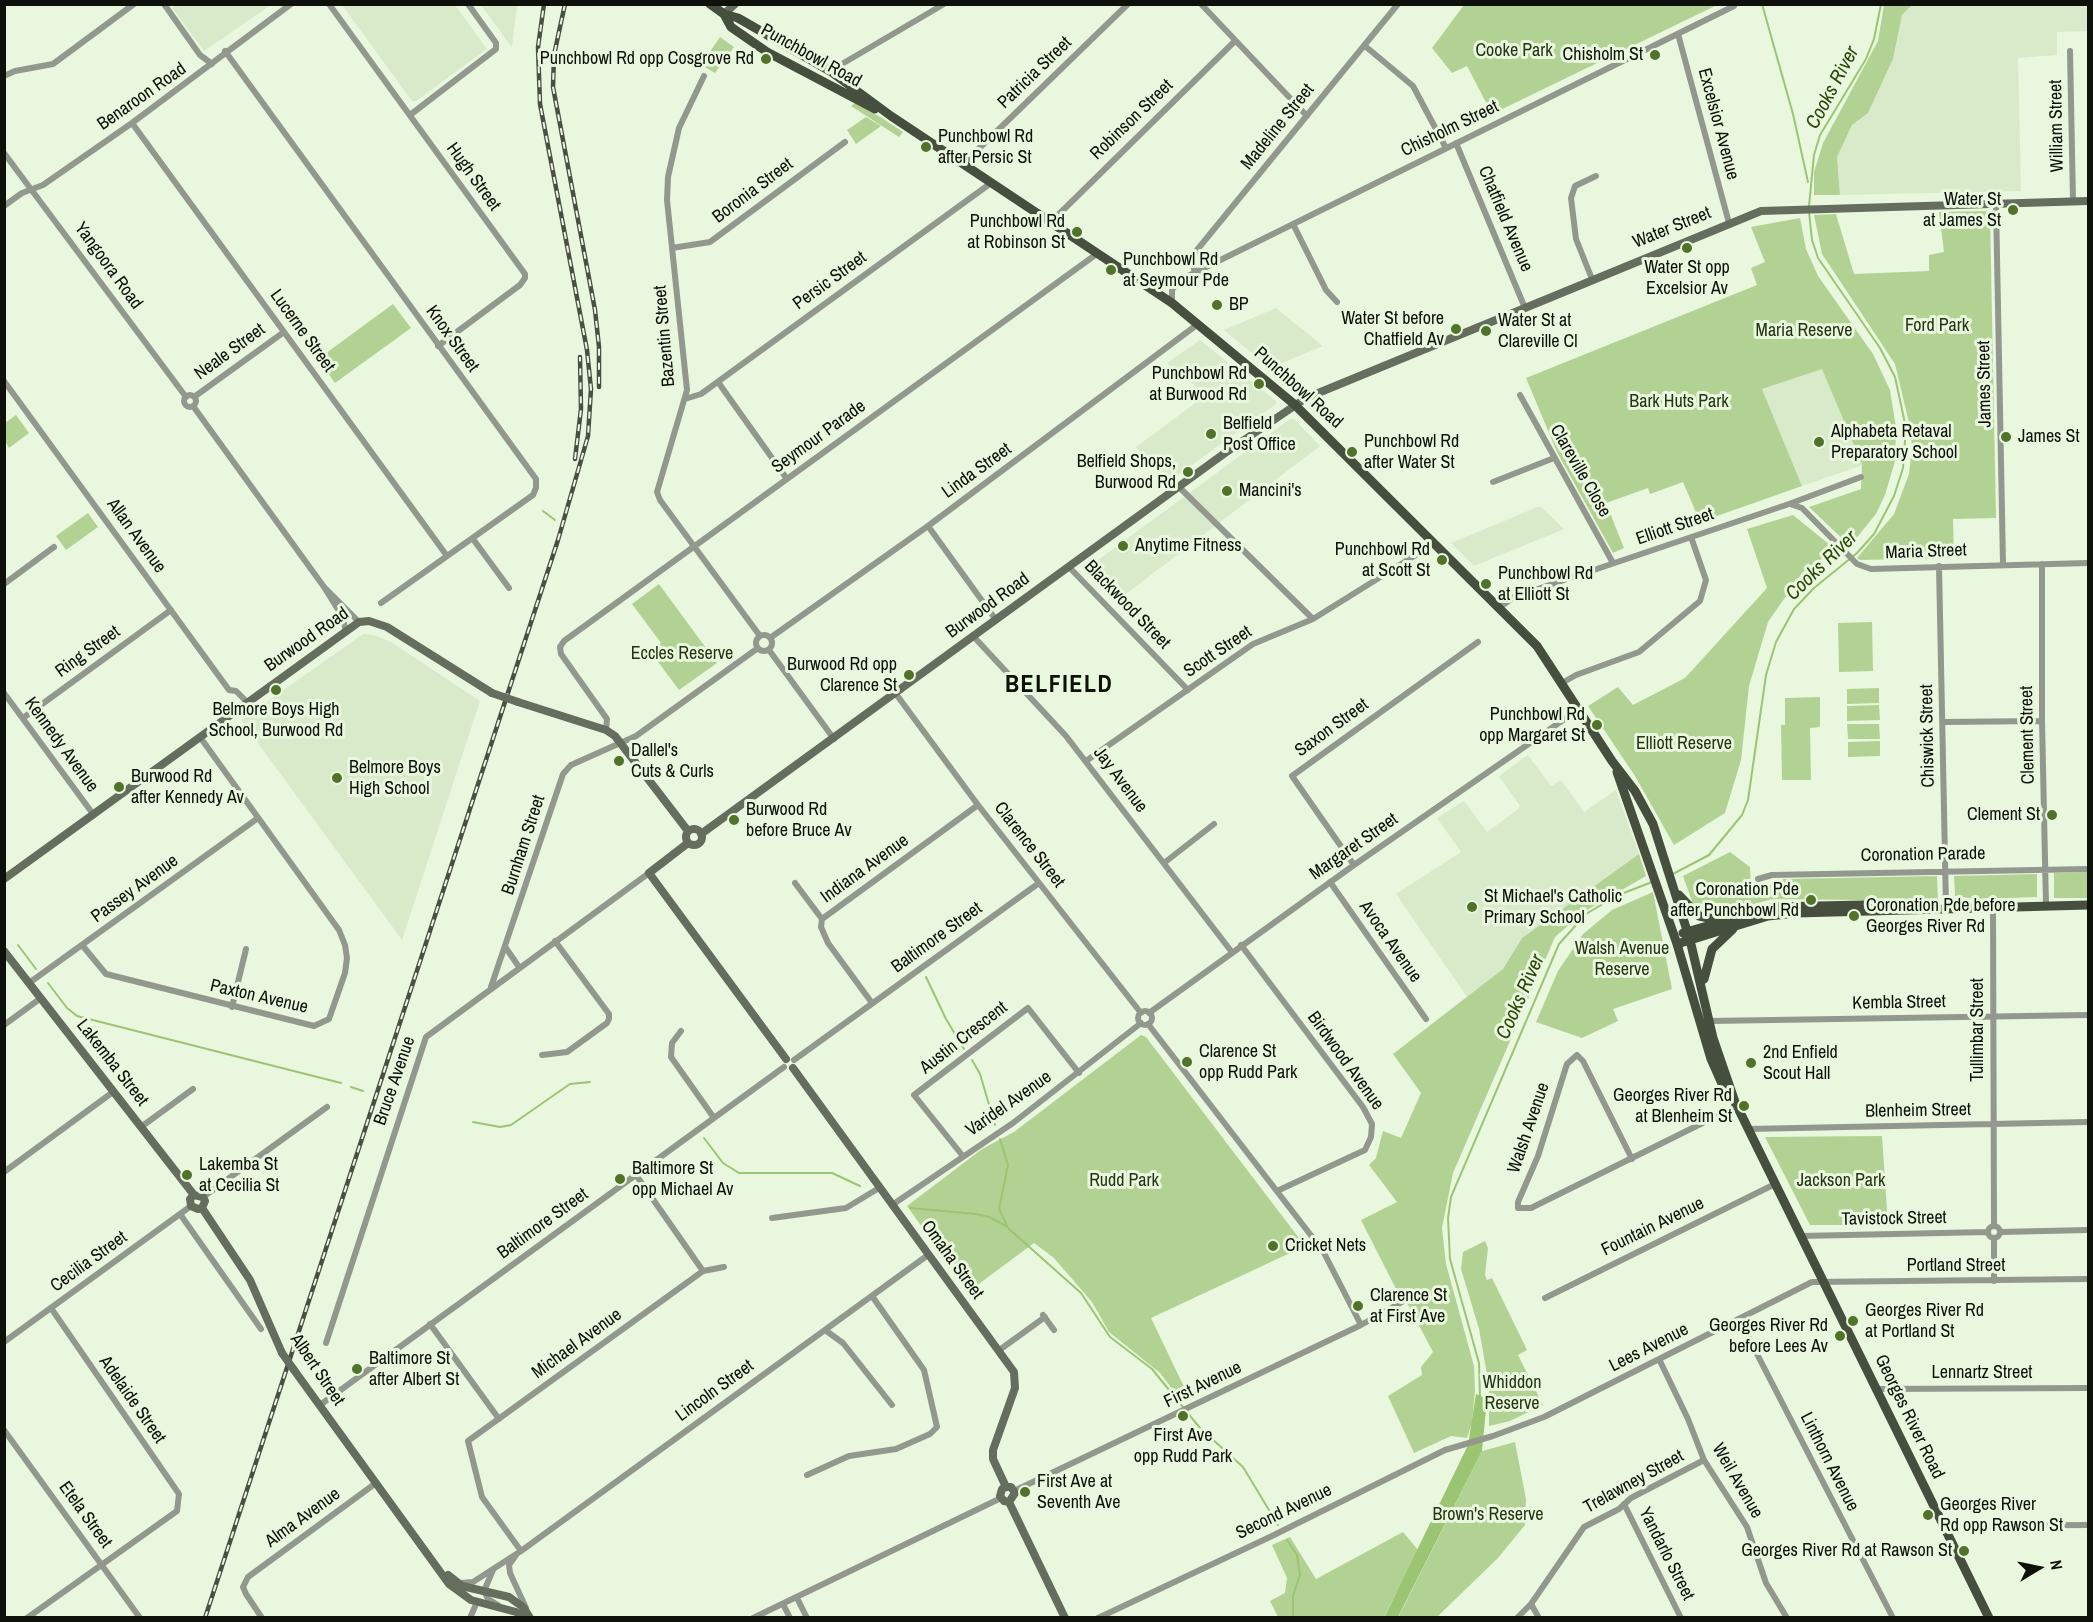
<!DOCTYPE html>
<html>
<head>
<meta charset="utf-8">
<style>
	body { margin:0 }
	#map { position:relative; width:2093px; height:1622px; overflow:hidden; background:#e9f7de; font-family:"Archivo Narrow",sans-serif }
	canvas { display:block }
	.frame { position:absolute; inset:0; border:6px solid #0d1109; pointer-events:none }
	.north { position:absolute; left:2009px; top:1538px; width:60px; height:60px; -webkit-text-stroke:4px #e9f7de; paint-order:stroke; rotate:80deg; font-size:16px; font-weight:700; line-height:24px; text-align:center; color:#0d1109 }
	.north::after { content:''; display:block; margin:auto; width:21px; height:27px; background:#0d1109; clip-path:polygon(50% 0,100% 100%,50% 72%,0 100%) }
</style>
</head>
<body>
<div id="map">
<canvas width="2093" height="1622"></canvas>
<div class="frame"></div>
<div class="north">N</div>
</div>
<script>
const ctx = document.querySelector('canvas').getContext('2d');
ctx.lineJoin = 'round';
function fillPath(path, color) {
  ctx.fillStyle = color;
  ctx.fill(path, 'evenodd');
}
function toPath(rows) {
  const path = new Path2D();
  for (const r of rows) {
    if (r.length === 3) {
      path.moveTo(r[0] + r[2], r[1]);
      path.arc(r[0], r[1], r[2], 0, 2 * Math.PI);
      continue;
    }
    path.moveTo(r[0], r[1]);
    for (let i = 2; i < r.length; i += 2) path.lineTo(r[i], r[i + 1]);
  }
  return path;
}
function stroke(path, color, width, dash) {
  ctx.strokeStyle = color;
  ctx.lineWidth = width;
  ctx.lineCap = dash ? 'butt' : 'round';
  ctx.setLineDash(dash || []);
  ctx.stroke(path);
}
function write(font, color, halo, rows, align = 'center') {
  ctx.font = font + ' "Archivo Narrow",sans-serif';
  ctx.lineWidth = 6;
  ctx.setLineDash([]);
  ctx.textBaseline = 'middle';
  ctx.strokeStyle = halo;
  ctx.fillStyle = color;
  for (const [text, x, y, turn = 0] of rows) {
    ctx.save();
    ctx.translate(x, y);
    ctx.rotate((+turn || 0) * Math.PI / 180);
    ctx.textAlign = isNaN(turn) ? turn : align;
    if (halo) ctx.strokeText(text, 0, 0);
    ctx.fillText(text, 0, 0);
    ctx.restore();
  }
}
const built = toPath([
	[178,4,271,4,271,5,204,51,172,8],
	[342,5,455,5,487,49,416,101,412,101],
	[481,5,517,5,512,47,511,46],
	[1912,5,2088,5,2088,31,2057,32,2057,55,2018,58,2021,191,1840,195,1837,157,1852,125,1868,113,1893,59,1902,15],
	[1276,308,1323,346,1270,368,1224,330],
	[1200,340,1276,401,1276,404,1167,483,1136,447,1206,395,1167,363],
	[1823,368,1863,465,1802,486,1762,389],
	[1290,419,1294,419,1320,446,1118,600,1092,573,1094,563],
	[1540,506,1564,529,1474,566,1451,543],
	[363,634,374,635,391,642,480,701,402,940,241,720],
	[1528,755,1551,786,1561,780,1584,812,1616,790,1639,854,1522,938,1503,969,1467,997,1396,894,1461,852,1437,818,1464,801,1487,832,1517,810,1520,806,1499,776]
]);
const green = toPath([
	[1464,5,1464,4,1717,5,1492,114,1467,66,1452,73,1432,48],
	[1884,5,1912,5,1902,15,1893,59,1868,113,1852,125,1837,157,1840,195,1814,195,1814,172,1823,143,1878,41],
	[720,37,734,47,715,73,701,65],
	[855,103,882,118,903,132,899,137,851,106],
	[866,117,881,126,856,144,847,130],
	[1986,211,1990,214,1996,518,1953,519,1954,558,1860,560,1857,558,1894,514,1909,474,1912,448,1910,427,1895,364,1822,254,1814,215,1836,214,1854,274,1929,271,1929,255,1944,252,1939,212],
	[1800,218,1806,249,1818,276,1873,354,1890,390,1896,428,1895,461,1885,495,1876,514,1850,546,1809,507,1861,489,1862,464,1822,369,1762,389,1802,486,1700,522,1683,482,1650,494,1648,488,1606,503,1624,548,1613,553,1557,452,1526,378,1757,285,1751,268,1765,262,1751,227],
	[393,304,411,328,335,383,318,359],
	[16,415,29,433,9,448,5,441,5,423],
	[88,513,98,527,66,550,56,536],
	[1793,515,1835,549,1802,573,1768,622,1749,686,1741,760,1725,813,1674,845,1635,776,1588,706,1618,687,1633,705,1685,678,1767,588,1747,529],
	[659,584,717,663,679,690,650,651,661,643,632,604],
	[1872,622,1873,671,1839,672,1838,623],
	[1879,688,1879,703,1847,704,1847,689],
	[1820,697,1820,727,1810,728,1811,780,1782,780,1781,725,1785,725,1785,698],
	[1879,705,1880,720,1847,721,1847,706],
	[1847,724,1879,724,1880,739,1848,739],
	[1880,741,1880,756,1848,757,1848,742],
	[1730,852,1750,867,1751,889,1760,890,1784,879,1937,876,1938,901,1773,899,1723,912,1702,911,1693,904,1683,876],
	[1639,854,1646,876,1585,911,1555,937,1453,1173,1442,1228,1446,1264,1474,1366,1475,1390,1472,1423,1467,1438,1451,1436,1414,1453,1388,1396,1422,1375,1421,1367,1433,1352,1404,1297,1396,1289,1361,1220,1397,1202,1369,1165,1376,1158,1383,1131,1401,1138,1421,1093,1393,1054,1503,969,1522,938],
	[2088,872,2088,898,2054,898,2054,873],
	[2037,874,2037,897,1976,899,1955,896,1954,876],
	[1653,892,1672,989,1613,1009,1618,1021,1582,1038,1536,1022,1558,971,1583,934,1612,910],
	[1141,1035,1146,1037,1305,1246,1151,1318,1188,1395,1180,1399,1160,1373,1109,1332,1092,1302,1054,1258,1034,1243,968,1292,907,1206,982,1149,1014,1132],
	[1882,1136,1888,1225,1810,1225,1765,1137],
	[1485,1241,1488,1248,1485,1275,1487,1280,1492,1278,1527,1350,1518,1355,1543,1405,1510,1421,1489,1426,1489,1386,1479,1329,1461,1269,1463,1252],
	[1515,1442,1526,1499,1525,1525,1498,1558,1437,1617,1398,1618,1482,1451],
	[1403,1532,1418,1550,1384,1617,1278,1617,1270,1601,1285,1593,1287,1578,1272,1545,1290,1537,1316,1579]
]);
const water = toPath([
	[1476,1394,1487,1399,1482,1451,1398,1617,1384,1618,1468,1445]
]);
const stream = toPath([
	[1762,4,1793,114,1808,182],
	[1809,206,1814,155,1820,135,1866,59,1874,39,1881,4],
	[543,511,555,520],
	[1671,875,1709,855,1742,815,1748,800,1766,675,1776,642,1794,609,1814,588,1857,553,1874,534,1894,496,1903,468,1906,428,1895,377,1880,348,1818,258,1812,240,1809,212],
	[18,945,36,969],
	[926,977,946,1019,964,1049],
	[48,983,67,1008,77,1016,341,1083],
	[972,1060,980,1074,995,1125],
	[351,1087,363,1091],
	[384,1098,394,1101],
	[473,1122,500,1127,511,1125,570,1084,590,1082],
	[704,1138,723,1163,739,1173,832,1173,860,1186],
	[1000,1139,1008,1165,999,1209,1008,1228,1081,1293,1110,1337,1152,1369,1200,1428,1243,1467,1278,1525],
	[910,1208,976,1214,989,1217,1006,1226],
	[1480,1398,1479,1363,1450,1259,1448,1218,1451,1197,1559,944,1586,914,1616,896,1652,882],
	[1287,1540,1297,1555,1300,1575,1293,1596,1293,1618]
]);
const street = toPath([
	[164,4,200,55,212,64],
	[329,4,525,274,525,278,520,285,438,346],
	[1201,4,1307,116],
	[1678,34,1729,223],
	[1365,46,1413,86,1446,148],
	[225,51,536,479,536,488,533,495,381,603],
	[2070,51,2073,201],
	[830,71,944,4],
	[4,76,15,71,53,64,134,4],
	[704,76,679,128,668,177,667,200,687,390,657,492,660,500,760,636],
	[410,115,496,49,496,43,468,4],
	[132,123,447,556],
	[1456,143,1525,308],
	[4,153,186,397],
	[963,164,1128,4],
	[1996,204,2003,564],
	[4,206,22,193,43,185,132,123,291,4],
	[1051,222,1235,41],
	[1293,224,1326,290,1337,302],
	[672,248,710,242,845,142],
	[1195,272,1191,260,1197,250,1398,4],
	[1592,279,1576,239,1571,198,1575,186,1596,176],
	[1152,289,1180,280,1734,6],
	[1172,303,1172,290,1180,280],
	[4,381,229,690,236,691,247,702],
	[718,382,787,479],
	[1520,395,1613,563],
	[190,401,6],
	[194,397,284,332],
	[685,399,701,394,991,183],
	[193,406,324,587,342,616,346,631],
	[1493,482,1554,458],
	[1179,487,1313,619],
	[1790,504,1802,508,1857,564,1871,569,2088,563],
	[928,526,996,620],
	[473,539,509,588],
	[2042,564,2042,721,2046,905],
	[1939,566,1946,907],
	[1069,567,1188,690],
	[4,584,54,547],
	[325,588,359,622],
	[1500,607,1514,597,1789,504,1861,477],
	[764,643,8],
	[974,637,1066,736,1231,951],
	[770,638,928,526,1198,324],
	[769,650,834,739],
	[1562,683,1576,675,1639,652,1700,601,1706,580,1691,537],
	[4,693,93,814],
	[896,694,978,805,1141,1013],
	[23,718,171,610],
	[1943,722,2042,721],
	[606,730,607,719,561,654,560,647,564,641,1098,253],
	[1086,761,1253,644,1313,619,1435,543],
	[1164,863,1214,824],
	[1354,865,1292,776,1478,642],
	[1758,879,1772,875,2088,869],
	[1330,882,1426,1019],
	[795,883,822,919],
	[1993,907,1994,1226],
	[82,945,106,974,314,1026,329,1019,345,973,347,958,345,945,339,930,200,737],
	[1241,945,1363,1107,1372,1124,1371,1137,1365,1150,1277,1191],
	[506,948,519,967],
	[29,983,258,818],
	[491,987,563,774,571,765,636,736,758,648],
	[872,1003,828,943,821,927,822,919,978,805],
	[232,1007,246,949],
	[1145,1018,7],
	[1149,1013,1354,865,1579,709],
	[1710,1021,2088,1015],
	[1148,1024,1323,1251,1361,1325],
	[4,1025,41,998],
	[681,1031,672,1043,671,1057,714,1118],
	[542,1055,567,1052,607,1023,609,1019,609,1014,555,941],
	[794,1060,1039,883],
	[141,1127,193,1089],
	[1748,1129,2088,1122],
	[962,1155,914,1095,1028,1008,1079,1073],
	[1632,1159,1583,1061,1577,1055,1567,1064,1538,1156,1518,1202,1518,1208,1531,1208,1737,1106],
	[4,1172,113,1092],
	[636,1175,703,1271],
	[203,1197,327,1107],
	[892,1205,1013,1123,1141,1023],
	[180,1214,261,1329],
	[772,1218,846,1208,879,1188],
	[1994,1232,6],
	[2000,1232,2088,1230],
	[1801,1236,1988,1232],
	[1994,1281,1994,1238],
	[1545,1298,1775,1184],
	[1043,1315,1054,1330],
	[1739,1319,1893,1618],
	[430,1324,499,1419],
	[825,1330,843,1343,892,1405],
	[4,1342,191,1206],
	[326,1343,426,1037,649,873],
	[998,1351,1045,1317],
	[1659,1359,1688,1419,1704,1460,1747,1527,1766,1583,1787,1618],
	[1876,1389,2088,1388],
	[320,1405,784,1067],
	[4,1430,140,1618],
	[807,1475,849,1456,896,1449,930,1434,937,1427,924,1370,872,1296],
	[1014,1491,1361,1325,1402,1302],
	[1624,1504,1681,1618],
	[1944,1526,2088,1525],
	[521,1551,482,1497,468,1441,703,1271,724,1267],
	[516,1555,509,1565,510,1573,526,1608],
	[493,1570,484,1591,488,1599,498,1605],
	[461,1583,473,1582,521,1551,928,1255],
	[797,1598,807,1618],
	[783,1604,790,1618],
	[1531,1604,1539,1618],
	[27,1618,177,1511,179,1494,51,1308],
	[262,1618,246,1594,243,1587,248,1577,376,1483],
	[470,1618,477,1602],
	[753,1618,1001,1498],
	[1098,1618,1272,1536,1445,1450,1493,1436,1544,1417,1812,1282,2088,1279],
	[1517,1618,1531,1604,1584,1527,1619,1509,1631,1498,1704,1460]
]);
const secondary = toPath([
	[724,14,735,4],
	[518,702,606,730,615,736,688,831],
	[694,837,8],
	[701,834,1225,453,1306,398,1761,211,2088,201],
	[688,843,649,873,786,1059],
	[4,879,359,622,369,621,387,627,492,693],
	[4,951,194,1195,203,1197,205,1201,202,1208],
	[793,1068,1014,1372,1015,1388,993,1450,993,1459,1006,1487],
	[194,1195,190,1199,191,1206,198,1209,202,1208],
	[202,1208,250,1280,282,1353],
	[294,1370,449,1584,471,1600,516,1612,525,1618],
	[1006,1487,1011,1487,1015,1493,1009,1502],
	[1006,1487,1002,1489,1000,1496,1004,1501,1009,1502],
	[1009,1502,1065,1618],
	[448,1575,462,1586,509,1597,523,1607,530,1618]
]);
const primary = toPath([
	[710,4,724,14,738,18,830,71,891,116,1172,303,1294,404,1537,646,1612,761,1635,791,1653,824,1690,940,1713,1038,1735,1102,1989,1618],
	[724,14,731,27,767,52,875,109],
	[1617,772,1677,944,1711,1059,1727,1095,1733,1100],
	[1679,895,1699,916,1719,920],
	[1683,933,1773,907,1908,904],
	[1677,944,1768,916,1797,913,2088,905],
	[1704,979,1712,949,1733,929]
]);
const rail = toPath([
	[565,4,554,55,553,87,595,310,599,347,599,387],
	[575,459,581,409,580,357],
	[205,1618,558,540,588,436,591,389,587,350,540,104,538,47,544,4]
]);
const secondaryBridge = toPath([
	[492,693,518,702],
	[282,1353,294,1370]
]);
const markers = [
	[1655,55,6,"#507229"],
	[766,59,6,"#507229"],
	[926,147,6,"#507229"],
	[2013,210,6,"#507229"],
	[1077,232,6,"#507229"],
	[1687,248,6,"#507229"],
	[1111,270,6,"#507229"],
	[1217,305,6,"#507229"],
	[1456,329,6,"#507229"],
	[1486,331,6,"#507229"],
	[1259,384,6,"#507229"],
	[1211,434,6,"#507229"],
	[2006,437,6,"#507229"],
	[1819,442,6,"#507229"],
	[1352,452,6,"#507229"],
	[1188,472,6,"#507229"],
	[1227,491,6,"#507229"],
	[1123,546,6,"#507229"],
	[1442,560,6,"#507229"],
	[1486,584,6,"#507229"],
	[909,675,6,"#507229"],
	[276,690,6,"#507229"],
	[1597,725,6,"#507229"],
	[619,761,6,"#507229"],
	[337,778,6,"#507229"],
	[119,787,6,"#507229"],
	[2052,815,6,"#507229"],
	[734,820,6,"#507229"],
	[1811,900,6,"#507229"],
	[1472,907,6,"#507229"],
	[1854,916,6,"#507229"],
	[1187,1062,6,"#507229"],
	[1751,1063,6,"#507229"],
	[1744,1106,6,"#507229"],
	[187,1175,6,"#507229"],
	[620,1179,6,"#507229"],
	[1273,1246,6,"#507229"],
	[1358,1306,6,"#507229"],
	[1853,1321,6,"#507229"],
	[1840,1336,6,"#507229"],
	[357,1369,6,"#507229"],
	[1183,1416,6,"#507229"],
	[1025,1492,6,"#507229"],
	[1928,1515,6,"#507229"],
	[1964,1551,6,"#507229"]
];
const parkNames = [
	["Cooke Park",1514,51],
	["Ford Park",1937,326],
	["Maria Reserve",1804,331],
	["Bark Huts Park",1679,402],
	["Eccles Reserve",682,654],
	["Elliott Reserve",1684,744],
	["Walsh Avenue",1622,949],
	["Reserve",1622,970],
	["Rudd Park",1124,1181],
	["Jackson Park",1841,1181],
	["Whiddon",1512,1383],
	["Reserve",1512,1404],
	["Brown's Reserve",1488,1515]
];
const poiNames = [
	["Chisholm St",1643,55,"right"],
	["Punchbowl Rd opp Cosgrove Rd",754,59,"right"],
	["Punchbowl Rd",938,137],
	["after Persic St",938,158],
	["Water St",2001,200,"right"],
	["at James St",2001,221,"right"],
	["Punchbowl Rd",1065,222,"right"],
	["at Robinson St",1065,243,"right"],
	["Punchbowl Rd",1123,260],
	["at Seymour Pde",1123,281],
	["Water St opp",1687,268,"center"],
	["Excelsior Av",1687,289,"center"],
	["BP",1229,305],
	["Water St before",1444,319,"right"],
	["Chatfield Av",1444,340,"right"],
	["Water St at",1498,321],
	["Clareville Cl",1498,342],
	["Punchbowl Rd",1247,374,"right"],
	["at Burwood Rd",1247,395,"right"],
	["Belfield",1223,424],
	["Post Office",1223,445],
	["Alphabeta Retaval",1831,432],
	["Preparatory School",1831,453],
	["James St",2018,437],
	["Punchbowl Rd",1364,442],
	["after Water St",1364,463],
	["Belfield Shops,",1176,462,"right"],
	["Burwood Rd",1176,483,"right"],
	["Mancini's",1239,491],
	["Anytime Fitness",1135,546],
	["Punchbowl Rd",1430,550,"right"],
	["at Scott St",1430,571,"right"],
	["Punchbowl Rd",1498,574],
	["at Elliott St",1498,595],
	["Burwood Rd opp",897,665,"right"],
	["Clarence St",897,686,"right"],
	["Belmore Boys High",276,710,"center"],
	["School, Burwood Rd",276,731,"center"],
	["Punchbowl Rd",1585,715,"right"],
	["opp Margaret St",1585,736,"right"],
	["Dallel's",631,751],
	["Cuts & Curls",631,772],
	["Belmore Boys",349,768],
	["High School",349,789],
	["Burwood Rd",131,777],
	["after Kennedy Av",131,798],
	["Burwood Rd",746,810],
	["before Bruce Av",746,831],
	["Clement St",2040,815,"right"],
	["Coronation Pde",1799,890,"right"],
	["after Punchbowl Rd",1799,911,"right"],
	["St Michael's Catholic",1484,897],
	["Primary School",1484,918],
	["Coronation Pde before",1866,906],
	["Georges River Rd",1866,927],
	["Clarence St",1199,1052],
	["opp Rudd Park",1199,1073],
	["2nd Enfield",1763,1053],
	["Scout Hall",1763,1074],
	["Georges River Rd",1732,1096,"right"],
	["at Blenheim St",1732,1117,"right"],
	["Lakemba St",199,1165],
	["at Cecilia St",199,1186],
	["Baltimore St",632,1169],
	["opp Michael Av",632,1190],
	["Cricket Nets",1285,1246],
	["Clarence St",1370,1296],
	["at First Ave",1370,1317],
	["Georges River Rd",1865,1311],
	["at Portland St",1865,1332],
	["Georges River Rd",1828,1326,"right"],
	["before Lees Av",1828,1347,"right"],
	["Baltimore St",369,1359],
	["after Albert St",369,1380],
	["First Ave",1183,1436,"center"],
	["opp Rudd Park",1183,1457,"center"],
	["First Ave at",1037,1482],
	["Seventh Ave",1037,1503],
	["Georges River",1940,1505],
	["Rd opp Rawson St",1940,1526],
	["Georges River Rd at Rawson St",1952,1551,"right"]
];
const streetNames = [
	["Punchbowl Road",811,56,29],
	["Patricia Street",1035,73,-44],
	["Benaroon Road",142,97,-35],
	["Robinson Street",1132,120,-44],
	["Excelsior Avenue",1718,124,75],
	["William Street",2057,126,-91],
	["Madeline Street",1278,127,-51],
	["Chisholm Street",1450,129,-26],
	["Hugh Street",473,177,54],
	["Boronia Street",753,191,-37],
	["Chatfield Avenue",1505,219,67],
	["Water Street",1672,228,-22],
	["Yangoora Road",108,266,54],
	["Persic Street",830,281,-36],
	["Lucerne Street",302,331,54],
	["Bazentin Street",665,336,-95],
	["Knox Street",452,339,54],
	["Neale Street",230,352,-36],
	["James Street",1985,384,-91],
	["Punchbowl Road",1298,388,42],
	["Seymour Parade",819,437,-36],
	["Linda Street",977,471,-36],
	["Clareville Close",1580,471,60],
	["Elliott Street",1675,527,-19],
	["Allan Avenue",136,536,54],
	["Maria Street",1926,552,-2],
	["Blackwood Street",1127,605,46],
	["Burwood Road",988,606,-36],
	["Burwood Road",307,640,-35],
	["Ring Street",88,652,-36],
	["Scott Street",1218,652,-34],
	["Saxon Street",1332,728,-36],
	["Clement Street",2028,735,-91],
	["Chiswick Street",1928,736,-91],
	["Kennedy Avenue",61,745,54],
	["Jay Avenue",1120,780,53],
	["Burnham Street",524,845,-72],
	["Clarence Street",1029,845,52],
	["Margaret Street",1354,847,-35],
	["Coronation Parade",1923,855,-1],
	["Indiana Avenue",865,869,-36],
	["Passey Avenue",135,889,-36],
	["Baltimore Street",937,938,-36],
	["Avoca Avenue",1390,942,55],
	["Paxton Avenue",259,997,13],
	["Kembla Street",1899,1003,-1],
	["Tullimbar Street",1978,1030,-90],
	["Austin Crescent",964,1038,-38],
	["Birdwood Avenue",1345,1061,54],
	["Lakemba Street",112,1063,52],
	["Bruce Avenue",395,1081,-71],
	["Varidel Avenue",1009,1104,-35],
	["Blenheim Street",1918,1111,-1],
	["Walsh Avenue",1529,1128,-71],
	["Tavistock Street",1894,1219,-1],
	["Baltimore Street",543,1224,-36],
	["Fountain Avenue",1653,1227,-26],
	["Omaha Street",952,1260,54],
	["Cecilia Street",89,1262,-36],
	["Portland Street",1956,1266],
	["Michael Avenue",577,1344,-36],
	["Lees Avenue",1649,1348,-27],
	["Albert Street",317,1370,56],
	["Lennartz Street",1982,1373],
	["First Avenue",1203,1385,-26],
	["Lincoln Street",715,1391,-36],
	["Adelaide Street",132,1400,55],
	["Georges River Road",1909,1417,64],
	["Linthorn Avenue",1829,1462,63],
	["Weil Avenue",1737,1481,60],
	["Trelawney Street",1634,1482,-29],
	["Second Avenue",1284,1512,-26],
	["Etela Street",85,1515,54],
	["Alma Avenue",303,1518,-36],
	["Yandarlo Street",1666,1554,63]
];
const waterNames = [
	["Cooks River",1833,88,-62],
	["Cooks River",1822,566,-44],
	["Cooks River",1521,997,-66]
];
const districtNames = [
	["BELFIELD",1059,686]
];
fillPath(built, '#d9eacb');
fillPath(green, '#b2d294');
fillPath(water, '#9bc572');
stroke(stream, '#9bc572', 2);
stroke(street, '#92988d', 6);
stroke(secondary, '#656d5e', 8);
stroke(primary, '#464f3e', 9);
stroke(rail, '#494f43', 4.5);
stroke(rail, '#e9f7de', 2, [7]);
stroke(secondaryBridge, '#656d5e', 8);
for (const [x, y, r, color] of markers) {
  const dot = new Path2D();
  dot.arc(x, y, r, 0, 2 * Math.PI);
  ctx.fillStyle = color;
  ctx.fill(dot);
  stroke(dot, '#e9f7de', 2);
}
write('18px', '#243512', '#e9f7de', parkNames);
write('18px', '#0d1109', '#e9f7de', poiNames, 'left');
write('18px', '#0d1109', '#e9f7de', streetNames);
write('italic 20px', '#2d470b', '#e9f7de', waterNames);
ctx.letterSpacing = '1.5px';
write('bold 24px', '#0d1109', '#e9f7de', districtNames);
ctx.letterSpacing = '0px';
</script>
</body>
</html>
